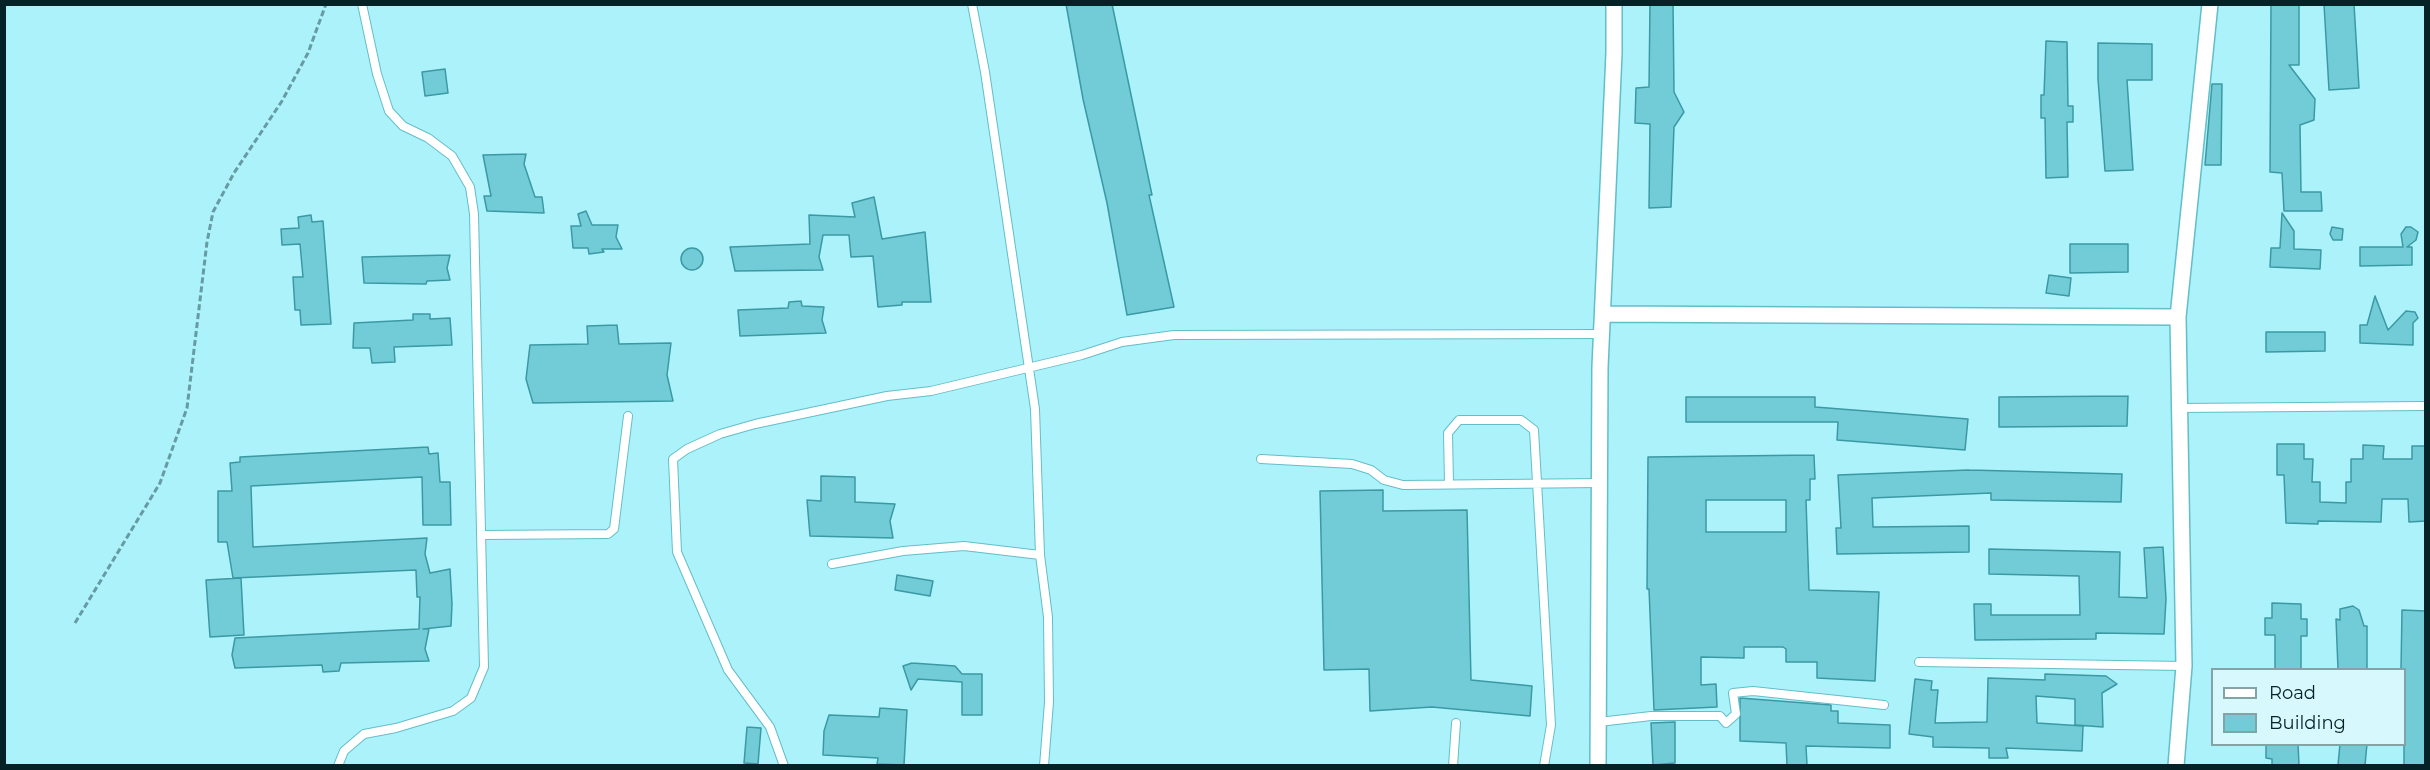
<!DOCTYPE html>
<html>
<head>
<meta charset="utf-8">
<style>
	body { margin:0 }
	#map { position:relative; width:2430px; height:770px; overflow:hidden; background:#acf2fb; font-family:Montserrat,sans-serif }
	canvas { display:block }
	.frame { position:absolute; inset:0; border:6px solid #052226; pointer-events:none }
	.legend { position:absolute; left:2211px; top:668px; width:195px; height:78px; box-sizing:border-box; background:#d7f9fd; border:2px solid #83a3a7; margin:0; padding:8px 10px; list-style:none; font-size:18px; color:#052226 }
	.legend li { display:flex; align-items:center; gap:12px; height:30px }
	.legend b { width:30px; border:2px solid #83a3a7 }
</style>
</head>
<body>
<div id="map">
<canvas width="2430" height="770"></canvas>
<div class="frame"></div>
<ul class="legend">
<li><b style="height:8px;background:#fff"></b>Road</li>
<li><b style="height:16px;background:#71ccd7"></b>Building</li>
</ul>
</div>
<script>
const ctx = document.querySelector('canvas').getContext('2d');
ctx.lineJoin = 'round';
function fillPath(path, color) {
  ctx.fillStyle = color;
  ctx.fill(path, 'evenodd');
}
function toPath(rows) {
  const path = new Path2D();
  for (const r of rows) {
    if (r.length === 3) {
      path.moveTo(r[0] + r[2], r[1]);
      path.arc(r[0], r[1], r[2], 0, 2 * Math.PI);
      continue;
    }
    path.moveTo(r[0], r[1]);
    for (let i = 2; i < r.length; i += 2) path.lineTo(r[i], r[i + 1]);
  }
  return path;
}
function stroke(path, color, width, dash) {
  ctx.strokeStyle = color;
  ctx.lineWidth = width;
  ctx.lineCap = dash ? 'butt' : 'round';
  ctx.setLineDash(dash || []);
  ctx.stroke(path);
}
const building = toPath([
	[1066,4,1112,4,1152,195,1149,195,1174,307,1127,315,1107,203,1083,99,1066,4],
	[1650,4,1673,4,1674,92,1684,112,1674,127,1671,207,1649,208,1650,124,1635,123,1636,88,1649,87,1650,4],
	[2271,4,2299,4,2299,65,2289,65,2315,99,2314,120,2300,125,2301,192,2321,192,2322,211,2284,211,2282,173,2270,172,2271,4],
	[2324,4,2354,4,2359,88,2329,90,2324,4],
	[2046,41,2067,42,2068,106,2073,106,2073,122,2067,122,2068,177,2046,178,2045,118,2041,118,2041,95,2044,95,2046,41],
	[2098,43,2152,44,2152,80,2127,80,2133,170,2105,171,2098,79,2098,43],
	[445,69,448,93,425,96,422,72,445,69],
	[2212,84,2222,84,2221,165,2205,165,2212,84],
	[526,154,524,164,535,197,542,197,544,213,487,211,484,196,491,196,483,155,526,154],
	[874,197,882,239,925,232,931,302,902,302,902,305,878,307,873,256,851,257,849,235,823,235,819,257,823,270,735,271,730,247,810,244,809,215,855,217,852,203,874,197],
	[586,211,592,225,618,225,616,237,622,249,602,249,604,252,589,254,588,248,573,248,571,226,581,226,578,214,586,211],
	[2282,213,2294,231,2294,249,2321,250,2320,269,2270,267,2271,248,2280,248,2282,213],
	[311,215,312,222,323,221,331,324,301,325,300,310,295,310,293,277,303,277,300,244,282,245,281,229,299,228,298,217,311,215],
	[2332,227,2343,229,2342,240,2333,240,2330,234,2332,227],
	[2406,227,2411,227,2418,232,2416,240,2407,247,2412,247,2412,265,2360,266,2360,247,2403,247,2401,234,2406,227],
	[2070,244,2128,244,2128,272,2070,273,2070,244],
	[692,259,11],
	[450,255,447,268,450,280,427,281,426,284,364,283,362,257,450,255],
	[2049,275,2071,278,2069,296,2046,293,2049,275],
	[2375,296,2388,330,2406,311,2415,312,2418,318,2413,323,2413,345,2360,343,2360,325,2367,325,2375,296],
	[801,301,802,306,824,307,822,320,826,333,740,336,738,310,788,308,789,302,801,301],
	[413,314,430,314,430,319,450,318,452,345,394,347,395,362,372,363,370,348,353,348,354,323,413,320,413,314],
	[617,325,619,344,671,343,667,375,673,401,533,403,526,379,530,345,588,344,587,326,617,325],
	[2266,332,2325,332,2325,351,2266,352,2266,332],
	[2128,396,2127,426,1999,427,1999,397,2128,396],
	[1686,397,1815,397,1815,407,1968,419,1965,450,1837,440,1838,422,1686,422,1686,397],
	[2277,444,2304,444,2304,459,2313,459,2312,482,2320,482,2320,502,2346,503,2346,482,2351,482,2351,459,2363,459,2363,445,2384,446,2383,459,2412,459,2412,446,2426,446,2426,521,2409,522,2408,499,2382,499,2381,522,2318,521,2318,524,2286,523,2284,475,2277,475,2277,444],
	[428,447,429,454,438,453,440,482,450,482,451,525,423,525,422,477,251,486,253,547,427,538,425,554,430,573,450,569,452,604,451,626,423,629,429,629,425,649,429,661,341,663,339,671,323,672,322,665,235,668,232,655,235,638,419,629,420,597,417,597,416,570,233,578,227,542,218,542,218,491,232,491,230,463,240,462,240,457,428,447],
	[1814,455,1815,479,1810,479,1810,500,1806,500,1809,590,1879,592,1875,681,1817,678,1817,662,1786,662,1786,649,1783,647,1744,647,1744,658,1701,657,1701,685,1716,684,1717,707,1654,710,1649,589,1647,589,1648,457,1814,455],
	[1706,500,1786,500,1786,532,1706,532,1706,500],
	[1969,470,2122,474,2121,502,1991,500,1991,493,1872,498,1873,527,1969,526,1969,552,1837,554,1836,528,1841,528,1838,475,1969,470],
	[821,476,855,477,855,502,895,504,890,521,893,538,810,536,807,500,821,501,821,476],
	[1383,490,1383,511,1467,510,1471,680,1532,686,1530,716,1432,707,1370,711,1369,669,1324,670,1320,491,1383,490],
	[2163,547,2166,599,2164,634,2096,633,2096,639,1975,640,1974,604,1991,604,1991,615,2080,615,2079,576,1989,574,1989,549,2120,552,2119,597,2147,598,2144,548,2163,547],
	[897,575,933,581,930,596,895,590,897,575],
	[241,578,244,635,210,637,206,580,241,578],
	[2272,603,2301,604,2301,619,2307,619,2307,636,2301,636,2301,669,2275,669,2275,635,2265,635,2265,618,2272,618,2272,603],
	[2353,606,2359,610,2364,626,2367,626,2367,669,2338,669,2336,619,2340,620,2340,609,2353,606],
	[2402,610,2426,611,2426,765,2404,765,2404,669,2401,669,2402,610],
	[912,663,955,666,962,674,982,674,982,715,962,715,962,682,918,679,911,690,903,666,912,663],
	[2045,674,2106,676,2117,684,2102,693,2103,727,2075,725,2075,699,2036,696,2037,723,2083,726,2082,751,2006,748,2008,758,1989,758,1989,748,1933,747,1933,737,1909,734,1915,679,1932,681,1931,690,1938,690,1935,723,1987,722,1988,678,2045,680,2045,674],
	[1740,698,1831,705,1831,711,1838,711,1838,723,1890,725,1890,748,1806,746,1807,765,1787,765,1786,743,1740,741,1740,698],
	[880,708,907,710,904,765,877,764,878,758,823,755,824,731,829,715,879,717,880,708],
	[1675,722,1675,763,1653,765,1651,723,1675,722],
	[747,727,761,728,758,764,744,763,747,727],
	[2266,744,2298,744,2299,765,2272,765,2272,759,2266,758,2266,744],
	[2340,744,2367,744,2365,765,2338,765,2340,744]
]);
const path = toPath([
	[75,623,160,483,187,408,207,242,213,212,234,173,282,101,308,53,326,4]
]);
const service = toPath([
	[972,4,985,72,1035,409,1040,555,1048,617,1049,702,1044,766],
	[2180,408,2426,406],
	[1261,459,1352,464,1371,470,1384,480,1403,485,1600,483],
	[1449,484,1448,433,1459,420,1521,420,1534,430,1551,725,1544,766],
	[483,535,608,534,614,529,628,416],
	[832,564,903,551,964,546,1040,555],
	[1919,662,2184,666],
	[1599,722,1651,716,1720,716,1726,723,1736,714,1733,693,1753,691,1884,705],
	[338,766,344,751,364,734,396,728,453,711,471,698,484,667,474,214,470,187,452,156,428,138,403,126,389,111,377,74,362,4],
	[784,766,770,727,728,670,677,552,673,459,687,449,720,434,755,424,887,396,931,391,1082,355,1122,342,1174,335,1602,334],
	[1453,766,1456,723]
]);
const minor = toPath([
	[1604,314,2178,317],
	[1598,766,1600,367,1614,53,1614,4],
	[2176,766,2184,666,2178,317,2210,4]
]);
fillPath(building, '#71ccd7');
stroke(building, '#3b99a4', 1.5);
stroke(service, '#63bec9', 10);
stroke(minor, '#63bec9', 18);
stroke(path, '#669ba2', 3, [6, 3]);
stroke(service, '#fff', 8);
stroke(minor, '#fff', 15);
</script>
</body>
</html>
